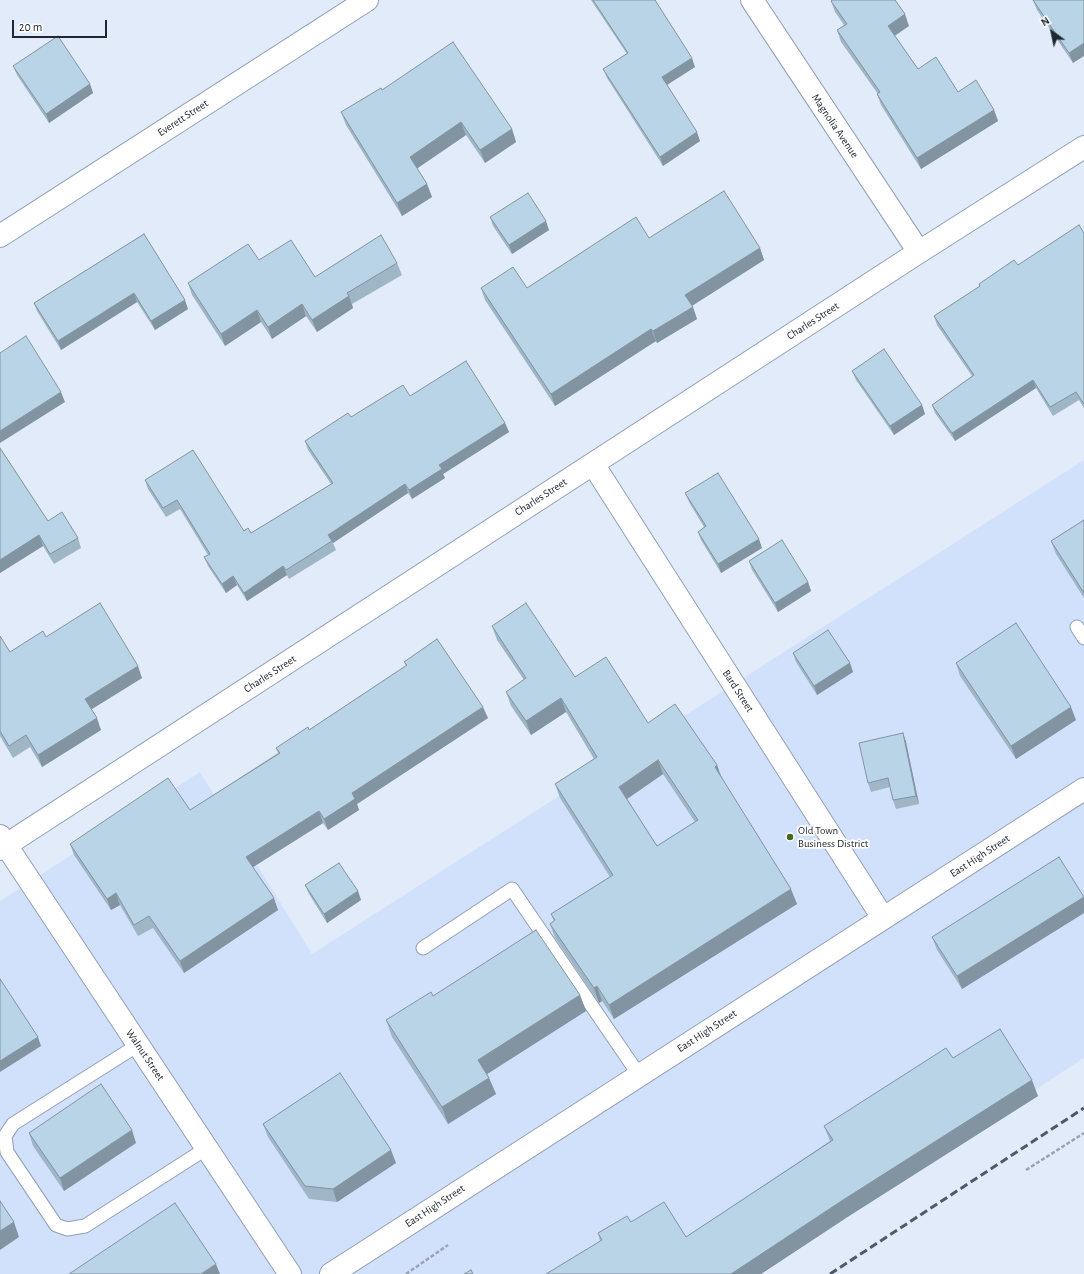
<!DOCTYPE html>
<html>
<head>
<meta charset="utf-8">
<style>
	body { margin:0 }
	#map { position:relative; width:1084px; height:1274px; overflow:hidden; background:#e2ebfa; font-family:"Alegreya Sans",sans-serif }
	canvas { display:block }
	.north { position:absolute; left:1032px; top:12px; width:40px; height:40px; -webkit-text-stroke:3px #fff; paint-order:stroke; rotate:327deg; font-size:11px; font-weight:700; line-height:16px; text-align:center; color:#212730 }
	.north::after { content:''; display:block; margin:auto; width:14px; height:18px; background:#212730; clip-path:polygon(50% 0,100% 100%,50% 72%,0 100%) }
	.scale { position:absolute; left:12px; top:20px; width:95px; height:18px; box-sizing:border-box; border:2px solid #212730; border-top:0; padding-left:5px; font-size:12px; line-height:14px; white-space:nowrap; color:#212730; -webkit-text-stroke:3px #fff; paint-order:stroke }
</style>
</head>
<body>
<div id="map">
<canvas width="1084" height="1274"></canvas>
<div class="north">N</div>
<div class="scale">20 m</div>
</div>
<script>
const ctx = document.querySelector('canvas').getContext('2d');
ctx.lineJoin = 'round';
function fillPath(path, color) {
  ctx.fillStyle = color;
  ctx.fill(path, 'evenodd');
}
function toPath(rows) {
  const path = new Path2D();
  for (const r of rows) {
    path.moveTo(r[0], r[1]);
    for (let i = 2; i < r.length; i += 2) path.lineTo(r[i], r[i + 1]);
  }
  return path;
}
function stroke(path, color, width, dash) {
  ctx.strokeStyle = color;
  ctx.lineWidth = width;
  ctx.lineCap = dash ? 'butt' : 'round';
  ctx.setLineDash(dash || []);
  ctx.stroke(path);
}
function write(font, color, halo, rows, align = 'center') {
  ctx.font = font + ' "Alegreya Sans",sans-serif';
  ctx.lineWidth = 3.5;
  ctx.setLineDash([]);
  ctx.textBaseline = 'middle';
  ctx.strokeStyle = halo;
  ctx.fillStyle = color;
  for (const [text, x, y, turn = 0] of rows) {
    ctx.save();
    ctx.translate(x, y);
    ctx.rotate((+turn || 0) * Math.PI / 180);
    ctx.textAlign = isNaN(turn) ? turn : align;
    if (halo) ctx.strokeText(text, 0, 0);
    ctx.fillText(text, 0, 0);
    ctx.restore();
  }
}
const built = toPath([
	[1084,460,1084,1058,752,1274,0,1274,0,901,200,772,312,954]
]);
const path = toPath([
	[1026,1170,1084,1133],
	[406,1274,448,1245]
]);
const service = toPath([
	[1077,627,1084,638],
	[423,948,512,889,639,1075],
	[138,1045,13,1124,5,1136,7,1152,56,1225,67,1229,85,1226,207,1148]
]);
const minor = toPath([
	[752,0,919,252],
	[0,236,367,0],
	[593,464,883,918],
	[0,836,290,1274],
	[0,849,919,252,1084,147]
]);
const tertiary = toPath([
	[331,1274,1084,789]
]);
const rail = toPath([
	[830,1274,1084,1108]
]);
const wall = toPath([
	[591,0,655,0,695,67,667,85,700,141,663,166,607,78,603,69,627,54],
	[1033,0,1084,0,1073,63,1037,10],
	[831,1,909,26,895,36,918,69,958,92,994,110,998,121,921,169,881,105,877,94,878,94,841,42,837,30,844,25,835,12],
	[13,66,90,84,93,93,49,123,17,75],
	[382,90,512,129,516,142,485,163,466,135,417,168,427,184,432,197,402,216,346,125,341,112],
	[490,217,549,230,512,254,493,226],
	[1084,233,1084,408,1079,400,1053,416,1036,388,955,441,935,413,932,405,972,376,937,325,934,316,980,286,979,284],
	[144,234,188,309,155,330,137,302,61,350,37,311,34,303],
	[649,238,760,248,764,260,692,306,697,319,657,343,656,341,555,406,485,300,481,288,527,288],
	[259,260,315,277,397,263,402,275,352,304,353,308,317,332,306,316,272,339,261,322,225,346,192,295,188,283],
	[852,371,922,405,925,414,894,435,856,380],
	[410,396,505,423,509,432,443,474,445,478,412,499,408,493,333,543,336,550,289,579,287,575,247,601,237,585,226,593,208,566,204,557,208,555,180,509,166,517,148,489,145,480,244,531,251,533,331,484,308,450,305,441,351,417],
	[0,448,48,521,78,538,81,548,54,564,43,546,0,573],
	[685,493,762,548,721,573,701,540,698,532,704,527,689,502],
	[1084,520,1084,598,1056,554,1051,541],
	[749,561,808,582,811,591,778,612,752,570],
	[492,626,717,765,722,778,797,904,614,1019,602,1001,599,1003,555,938,550,924,554,921,551,914,610,877,560,798,555,784,594,759,566,712,531,735,511,706,506,692,524,680,497,640],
	[663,774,695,822,657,846,627,799],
	[0,636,10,652,46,637,142,678,91,709,101,730,42,767,30,747,13,758,0,736],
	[793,653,850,663,853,672,817,695,796,662],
	[404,662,488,718,357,804,359,810,328,830,323,823,253,867,278,910,184,973,153,928,138,936,120,905,111,910,74,855,70,844,190,810,278,753,276,748,309,730,406,666],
	[956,663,1076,720,1016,759,960,676],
	[903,733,906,742,919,804,896,809,893,800,890,787,871,792,868,783],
	[305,885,358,891,361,900,327,923,309,894],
	[1084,896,1084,913,962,989,937,950,932,937],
	[580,995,586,1011,487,1074,489,1078,496,1094,448,1124,392,1037,386,1020,433,996],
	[953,1058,1038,1096,849,1216,761,1274,600,1241,598,1233,631,1222,686,1237,830,1141,824,1126],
	[263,1124,396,1163,337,1202,309,1199,268,1137],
	[29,1133,136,1143,64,1191,33,1146]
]);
const shadedWall = toPath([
	[905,14,909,26,892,37,888,26],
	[1084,43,1084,56,1073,63,1069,53],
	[692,58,695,67,665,86,662,77],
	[90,84,93,93,49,123,46,114],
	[994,110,998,121,921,169,917,158],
	[461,122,466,135,415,170,410,157],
	[512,129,516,142,485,163,480,150],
	[697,132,700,141,663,166,660,157],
	[427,184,432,197,402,216,397,203],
	[546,221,549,230,512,254,509,245],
	[760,248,764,260,690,307,685,295],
	[134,293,137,302,61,350,58,341],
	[349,296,353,308,317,332,312,320],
	[185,300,188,309,155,330,151,321],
	[302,304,306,316,272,339,268,327],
	[693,307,697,319,657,343,653,331],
	[257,310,261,322,225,346,221,334],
	[651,329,656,341,555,406,551,394],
	[1033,380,1036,388,955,441,952,433],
	[61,392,65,402,0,443,0,431],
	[922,405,925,414,894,435,890,426],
	[505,423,509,432,443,474,445,478,412,499,409,490,439,465],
	[405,484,408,493,333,543,328,535],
	[39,535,43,546,0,573,0,560],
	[759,539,762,548,721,573,718,564],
	[283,566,287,575,247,601,244,593],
	[233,576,237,585,226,593,222,584],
	[808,582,811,591,778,612,775,603],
	[850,663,853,672,817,695,814,686],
	[138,666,142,678,89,711,85,699],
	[561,698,566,712,531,735,526,721],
	[483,707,488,718,357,804,359,810,328,830,324,819,352,793],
	[1071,707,1076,720,1016,759,1011,746],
	[97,718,101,730,42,767,38,755],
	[903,733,906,742,919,804,916,796],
	[658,760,663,774,624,801,619,787],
	[717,765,722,780,715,767],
	[319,811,323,823,250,869,246,857],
	[791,889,797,904,614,1019,609,1005],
	[358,891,361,900,327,923,324,914],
	[116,893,120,905,111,910,107,899],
	[1084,897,1084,913,962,989,957,976],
	[274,898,278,910,184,973,180,961],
	[597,986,602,1001,599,1003,594,988],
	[580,995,586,1011,484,1076,478,1060],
	[38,1037,41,1046,0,1072,0,1061],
	[489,1078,496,1094,448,1124,442,1107],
	[1032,1080,1038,1096,849,1216,761,1274,731,1274,843,1200],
	[132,1130,136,1143,64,1191,60,1178],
	[391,1150,396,1163,337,1202,333,1189],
	[14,1222,19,1237,0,1250,0,1231],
	[216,1264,220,1274,201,1274]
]);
const building = toPath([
	[593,0,655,0,692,58,662,77,697,132,660,157,603,69,628,53,593,0],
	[832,0,895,0,905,14,888,26,918,69,936,57,958,92,976,80,994,110,917,158,877,94,880,92,837,30,847,24,831,1,832,0],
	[1033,0,1084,0,1084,43,1069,53,1033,0],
	[58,36,90,84,46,114,13,66,58,36],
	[453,42,512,129,480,150,461,122,410,157,427,184,397,203,341,112,381,88,382,90,453,42],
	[724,191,760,248,685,295,693,307,653,331,651,329,551,394,481,288,513,267,527,288,636,217,649,238,724,191],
	[528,193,546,221,509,245,490,217,528,193],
	[1079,225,1084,233,1084,404,1076,392,1050,407,1033,380,952,433,932,405,974,375,934,316,980,286,979,284,1014,260,1018,265,1079,225],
	[144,234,185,300,151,321,134,293,58,341,34,303,144,234],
	[381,235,397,263,347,293,349,296,312,320,302,304,268,327,257,310,221,334,188,283,248,244,259,260,291,240,315,277,381,235],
	[26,336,61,392,0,431,0,353,26,336],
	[884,349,922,405,890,426,852,371,884,349],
	[466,361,505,423,439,465,442,469,409,490,405,484,328,535,332,541,286,570,283,566,244,593,233,576,222,584,204,557,210,554,177,500,163,508,145,480,193,450,244,531,248,528,251,533,333,483,305,441,348,413,351,417,403,385,410,396,466,361],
	[0,448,48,521,62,512,78,538,50,554,39,535,0,560,0,448],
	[718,473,759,539,718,564,698,532,706,526,685,493,718,473],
	[1084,520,1084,593,1051,541,1084,520],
	[782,540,808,582,775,603,749,561,782,540],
	[100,603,138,666,85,699,97,718,38,755,26,735,9,746,0,731,0,636,10,652,43,631,46,637,100,603],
	[526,603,575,677,606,657,648,723,675,704,717,765,715,767,791,889,609,1005,597,986,594,988,550,924,555,920,551,914,613,875,555,784,597,757,561,698,526,721,506,692,526,678,492,626,526,603],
	[658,760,698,820,657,846,619,787,658,760],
	[1016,623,1071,707,1011,746,956,663,1016,623],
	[828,630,850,663,814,686,793,653,828,630],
	[437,639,483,707,352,793,355,799,324,819,319,811,246,857,274,898,180,961,149,916,134,925,116,893,107,899,70,844,168,778,190,810,280,753,276,748,308,727,309,730,407,665,404,662,437,639],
	[903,733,916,796,893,800,888,778,868,783,859,743,903,733],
	[1059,857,1084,897,957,976,932,937,1059,857],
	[339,863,358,891,324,914,305,885,339,863],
	[536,930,580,995,478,1060,489,1078,442,1107,386,1020,431,992,433,996,536,930],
	[0,979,38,1037,0,1061,0,979],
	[1000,1029,1032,1080,843,1200,731,1274,546,1274,602,1240,598,1233,627,1216,631,1222,664,1202,686,1237,833,1140,824,1126,946,1048,953,1058,1000,1029],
	[340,1073,391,1150,333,1189,305,1186,263,1124,340,1073],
	[101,1084,132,1130,60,1178,29,1133,101,1084],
	[0,1201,14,1222,0,1231,0,1201],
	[175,1203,216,1264,201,1274,69,1274,175,1203],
	[471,1270,473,1274,464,1274,471,1270]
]);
const markers = [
	[790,837,4,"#456820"]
];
const streetNames = [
	["Everett Street",183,118,-33],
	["Magnolia Avenue",835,126,56],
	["Charles Street",813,321,-33],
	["Charles Street",541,497,-33],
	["Charles Street",270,674,-33],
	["Bard Street",738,691,57],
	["East High Street",980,856,-33],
	["East High Street",707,1031,-33],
	["Walnut Street",145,1055,56],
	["East High Street",435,1206,-33]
];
const poiNames = [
	["Old Town",798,831],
	["Business District",798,844]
];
fillPath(built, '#d2e1fb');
stroke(service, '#919fb6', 15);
stroke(minor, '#919fb6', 24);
stroke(tertiary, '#919fb6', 24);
stroke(path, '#9ca3b0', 2.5, [4, 2]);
stroke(service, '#fff', 13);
stroke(minor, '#fff', 22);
stroke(tertiary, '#fff', 22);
stroke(rail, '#525964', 3, [8, 4]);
fillPath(wall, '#9fb6c6');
fillPath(shadedWall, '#8294a1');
fillPath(building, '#b9d4e6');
stroke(building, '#8294a1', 1);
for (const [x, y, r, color] of markers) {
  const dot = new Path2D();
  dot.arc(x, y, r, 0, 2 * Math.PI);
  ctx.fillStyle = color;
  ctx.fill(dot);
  stroke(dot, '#fff', 1.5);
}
write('11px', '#212730', '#fff', streetNames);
write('11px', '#212730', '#fff', poiNames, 'left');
</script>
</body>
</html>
